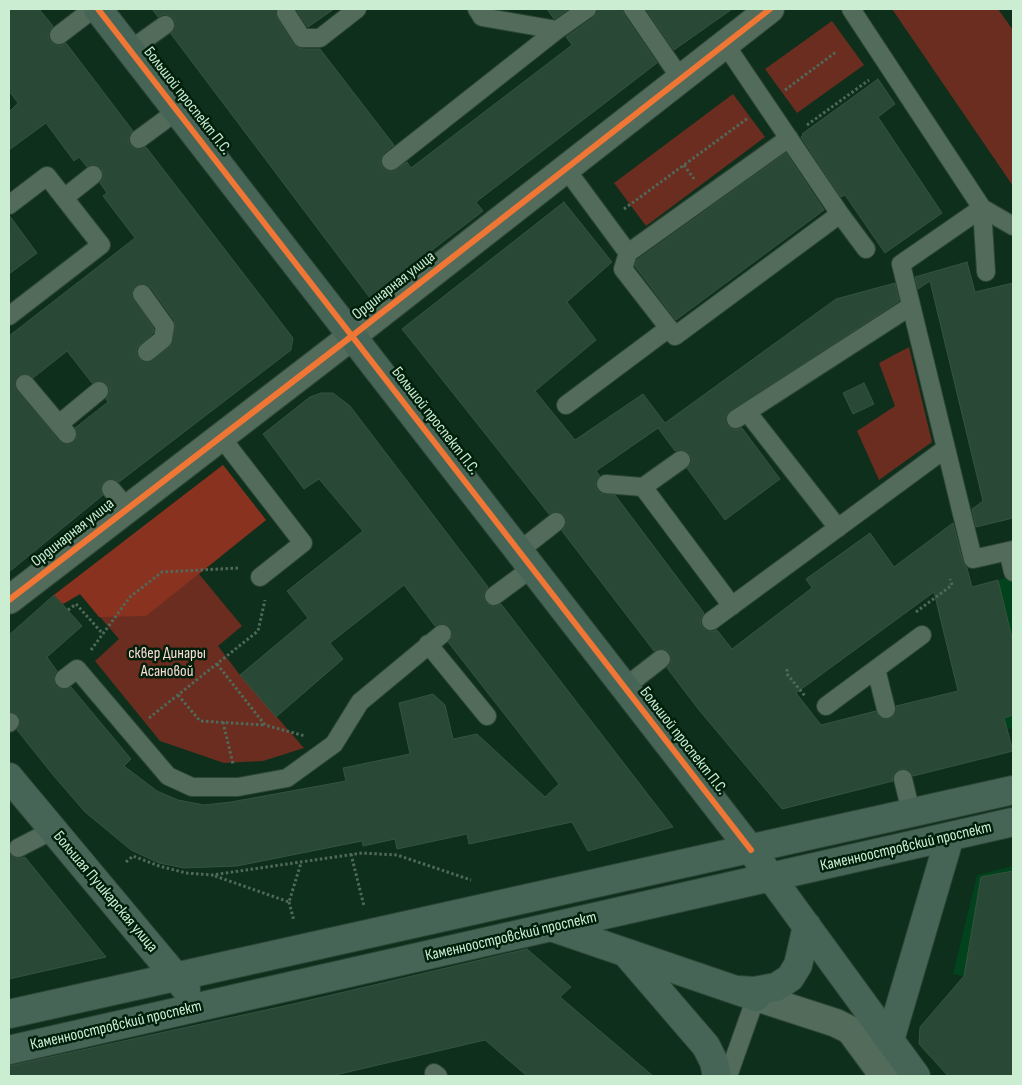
<!DOCTYPE html>
<html>
<head>
<meta charset="utf-8">
<style>
	body { margin:0 }
	#map { position:relative; width:1022px; height:1085px; overflow:hidden; background:#0d2f1b; font-family:"Sofia Sans Condensed",sans-serif }
	canvas { display:block }
	.frame { position:absolute; inset:0; border:10px solid #cbeed3; pointer-events:none }
</style>
</head>
<body>
<div id="map">
<canvas width="1022" height="1085"></canvas>
<div class="frame"></div>
</div>
<script>
const ctx = document.querySelector('canvas').getContext('2d');
ctx.lineJoin = 'round';
function fillPath(path, color) {
  ctx.fillStyle = color;
  ctx.fill(path, 'evenodd');
}
function toPath(rows) {
  const path = new Path2D();
  for (const r of rows) {
    path.moveTo(r[0], r[1]);
    for (let i = 2; i < r.length; i += 2) path.lineTo(r[i], r[i + 1]);
  }
  return path;
}
function stroke(path, color, width, dash) {
  ctx.strokeStyle = color;
  ctx.lineWidth = width;
  ctx.lineCap = dash ? 'butt' : 'round';
  ctx.setLineDash(dash || []);
  ctx.stroke(path);
}
function write(font, color, halo, rows, align = 'center') {
  ctx.font = font + ' "Sofia Sans Condensed",sans-serif';
  ctx.lineWidth = 5;
  ctx.setLineDash([]);
  ctx.textBaseline = 'middle';
  ctx.strokeStyle = halo;
  ctx.fillStyle = color;
  for (const [text, x, y, turn = 0] of rows) {
    ctx.save();
    ctx.translate(x, y);
    ctx.rotate((+turn || 0) * Math.PI / 180);
    ctx.textAlign = isNaN(turn) ? turn : align;
    if (halo) ctx.strokeText(text, 0, 0);
    ctx.fillText(text, 0, 0);
    ctx.restore();
  }
}
const built = toPath([
	[1013,576,1013,728,1007,729,972,587],
	[1013,866,1013,987,953,974,977,875]
]);
const green = toPath([
	[892,9,998,9,1013,30,1013,186],
	[832,21,864,65,797,113,765,69],
	[733,94,765,137,646,226,614,183],
	[909,347,932,442,879,480,857,431,895,406,879,363],
	[223,465,266,520,199,574,242,626,218,646,240,675,304,748,263,761,224,763,160,741,95,661,119,639,80,594,63,604,54,595]
]);
const forest = toPath([
	[223,465,266,520,146,616,99,617,80,594,63,604,54,595]
]);
const building = toPath([
	[9,9,39,9,53,26,48,36,51,42,60,46,66,43,133,131,128,140,131,146,140,150,146,147,293,338,291,350,119,482,114,479,105,481,101,486,103,495,9,572,9,336,135,238,103,196,107,193,100,183,103,178,102,169,96,165,87,167,79,157,74,161,46,123,9,150,9,112,18,103,9,91,9,9],
	[140,284,151,288,174,320,175,327,170,347,148,362,139,359,136,353,137,348,153,333,154,329,132,296,133,289,140,284],
	[67,351,92,383,103,381,110,390,106,399,108,402,75,428,77,438,68,444,59,441,15,385,19,376,28,374,33,378,67,351],
	[152,9,276,9,277,18,293,44,302,49,320,49,394,145,384,153,380,162,383,168,392,172,407,162,411,168,572,45,566,37,593,18,598,9,623,9,624,15,657,63,476,202,483,211,370,298,171,34,176,24,173,18,164,14,158,17,152,9],
	[296,9,334,9,308,27,296,9],
	[547,9,569,9,554,19,547,9],
	[646,9,732,9,674,50,646,9],
	[878,79,895,104,878,117,942,213,885,253,845,195,841,197,801,137,803,135,802,134,878,79],
	[786,153,824,210,676,320,635,266,637,260,786,153],
	[564,202,612,262,567,302,596,340,535,391,575,440,643,394,665,423,836,299,895,283,899,301,727,414,727,425,736,430,742,428,780,479,725,520,687,468,692,459,689,453,680,449,675,451,658,428,596,471,600,476,596,483,596,488,600,493,615,495,704,613,700,622,703,628,712,632,717,630,732,649,812,588,806,579,870,533,894,567,953,523,963,562,967,568,972,587,998,580,1013,642,1013,715,1004,718,1013,751,913,776,906,769,900,769,893,776,893,781,782,809,699,710,667,668,671,663,670,653,665,649,654,651,562,531,566,525,565,516,559,512,549,514,402,329,564,202],
	[934,592,958,691,896,706,894,716,888,719,879,717,876,711,821,725,796,693,934,592],
	[9,215,37,253,9,274,9,215],
	[967,262,975,292,1013,283,1013,518,976,527,972,509,983,501,930,281,918,289,915,277,967,262],
	[864,383,874,404,853,414,843,393,864,383],
	[321,393,333,393,350,406,488,587,483,597,486,603,495,607,501,604,673,827,588,851,572,822,469,844,467,834,397,849,395,839,363,846,362,841,237,866,184,868,159,863,131,850,85,812,53,775,17,730,20,724,18,715,9,712,9,635,54,595,82,626,47,657,57,671,54,675,55,685,60,689,71,687,131,759,124,766,157,791,178,800,204,805,231,802,346,781,343,768,410,754,399,703,433,694,445,705,453,739,477,734,545,797,559,784,448,642,452,637,450,628,445,624,435,626,404,585,330,643,343,659,276,717,240,675,308,618,287,591,363,531,319,479,304,489,263,434,310,397,321,393],
	[9,853,17,859,25,857,106,957,9,979,9,853],
	[1013,871,1013,1076,948,1076,919,1044,920,1027,964,976,981,877,1013,871],
	[527,949,571,987,560,997,653,1076,527,1076,485,1040,331,1076,9,1076,9,1066,293,1004,527,949]
]);
const path = toPath([
	[785,90,836,52],
	[807,125,869,80],
	[684,165,694,179],
	[624,209,748,118],
	[68,610,76,604,103,634],
	[916,612,952,585,950,579],
	[91,650,130,597,162,572,239,568],
	[217,664,265,725,305,736],
	[787,669,787,674,805,696],
	[178,695,200,721,264,725],
	[149,718,258,631,265,600],
	[223,722,233,764],
	[351,854,364,906],
	[126,862,133,856,159,866,186,873,212,875,362,853,397,855,471,880],
	[215,876,289,902,301,863],
	[289,902,294,921]
]);
const lane = toPath([
	[477,9,482,17,557,30],
	[633,9,681,79],
	[851,9,982,208,901,264,973,559,1013,550],
	[286,13,302,38,320,38,357,9],
	[59,35,93,9],
	[130,50,165,25],
	[139,139,177,111],
	[391,161,557,30,587,9],
	[566,169,628,253,623,269,675,336,840,214,725,44],
	[64,198,93,175],
	[9,205,47,176,101,245,9,316],
	[840,214,866,249],
	[628,253,789,138],
	[986,272,982,208,1013,226],
	[142,294,165,326,163,339,147,352],
	[25,384,67,434],
	[566,405,669,328],
	[748,413,838,528],
	[736,419,911,306],
	[59,424,99,391],
	[221,437,303,543,260,577],
	[606,484,643,487,681,460],
	[643,487,732,606],
	[111,489,128,509],
	[519,551,556,522],
	[1008,551,1013,572],
	[494,596,532,568],
	[711,621,945,449],
	[428,644,487,716],
	[876,669,886,709],
	[64,679,77,669,168,776,192,787,238,787,287,778,334,744,360,702,442,634],
	[625,687,661,659],
	[826,706,922,635],
	[9,723,10,722],
	[903,779,911,812],
	[18,848,53,830],
	[434,1073,438,1076],
	[728,1076,756,997]
]);
const street = toPath([
	[756,997,836,1023,850,1030,884,1076]
]);
const secondary = toPath([
	[9,600,352,336,770,9]
]);
const primary = toPath([
	[98,9,751,850,916,1076],
	[9,777,186,989],
	[554,928,756,997],
	[626,953,706,1046,714,1062,717,1076],
	[738,990,754,991,776,987,790,978,798,965,807,926],
	[9,1014,1013,790],
	[890,1040,950,836],
	[9,1050,1013,822]
]);
const cycleway = toPath([
	[98,9,751,850],
	[9,600,352,336,770,9]
]);
const streetNames = [
	["Большой проспект П.С.",187,101,52],
	["Ординарная улица",394,286,-38],
	["Большой проспект П.С.",435,421,52],
	["Ординарная улица",73,533,-38],
	["Большой проспект П.С.",683,741,52],
	["Каменноостровский проспект",906,847,-13],
	["Большая Пушкарская улица",105,892,50],
	["Каменноостровский проспект",511,937,-13],
	["Каменноостровский проспект",116,1026,-13]
];
const parkNames = [
	["сквер Динары",167,654],
	["Асановой",167,672]
];
fillPath(built, '#02431e');
fillPath(green, '#6a2d20');
fillPath(forest, '#8a3220');
fillPath(building, '#294836');
stroke(building, '#365341', 1);
stroke(lane, '#2e4636', 20);
stroke(street, '#2e4636', 30);
stroke(secondary, '#2e4636', 30);
stroke(primary, '#2e4636', 30);
stroke(path, '#516959', 3, [2.5, 2.5]);
stroke(lane, '#526b5a', 18);
stroke(street, '#526b5a', 28);
stroke(secondary, '#526b5a', 28);
stroke(primary, '#476557', 28);
stroke(cycleway, '#f07635', 6);
write('16px', '#cbeed3', '#021f0c', streetNames);
write('16px', '#fadbd5', '#021f0c', parkNames);
</script>
</body>
</html>
